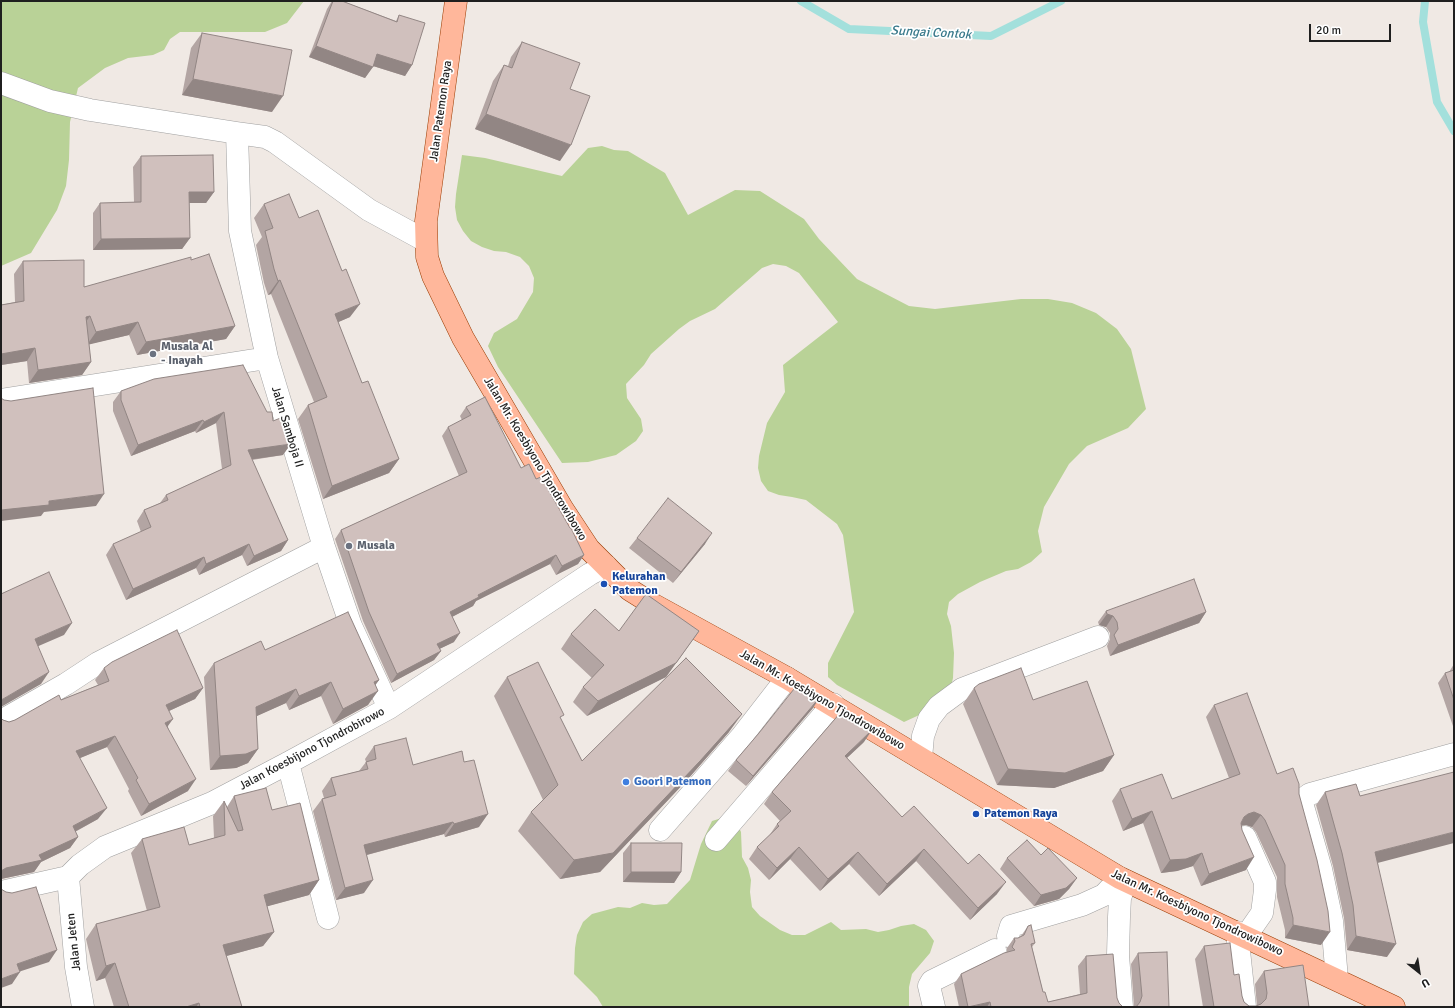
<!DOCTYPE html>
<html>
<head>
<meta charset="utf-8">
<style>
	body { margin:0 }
	#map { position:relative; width:1455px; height:1008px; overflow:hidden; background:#f0e9e4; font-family:Signika,sans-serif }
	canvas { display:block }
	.frame { position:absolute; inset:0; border:2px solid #1f1f1f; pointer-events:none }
	.north { position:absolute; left:1399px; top:952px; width:40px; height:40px; -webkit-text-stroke:3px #fff; paint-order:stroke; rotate:150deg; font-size:11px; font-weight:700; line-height:16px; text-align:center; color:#1f1f1f }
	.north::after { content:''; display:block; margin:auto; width:14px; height:18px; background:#1f1f1f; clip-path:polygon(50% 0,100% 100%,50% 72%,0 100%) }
	.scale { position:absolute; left:1309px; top:24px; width:82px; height:18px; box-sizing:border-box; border:2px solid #1f1f1f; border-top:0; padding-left:5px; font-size:12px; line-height:14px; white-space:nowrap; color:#1f1f1f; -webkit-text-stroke:3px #fff; paint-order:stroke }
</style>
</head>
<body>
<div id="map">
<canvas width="1455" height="1008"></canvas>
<div class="frame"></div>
<div class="north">U</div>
<div class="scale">20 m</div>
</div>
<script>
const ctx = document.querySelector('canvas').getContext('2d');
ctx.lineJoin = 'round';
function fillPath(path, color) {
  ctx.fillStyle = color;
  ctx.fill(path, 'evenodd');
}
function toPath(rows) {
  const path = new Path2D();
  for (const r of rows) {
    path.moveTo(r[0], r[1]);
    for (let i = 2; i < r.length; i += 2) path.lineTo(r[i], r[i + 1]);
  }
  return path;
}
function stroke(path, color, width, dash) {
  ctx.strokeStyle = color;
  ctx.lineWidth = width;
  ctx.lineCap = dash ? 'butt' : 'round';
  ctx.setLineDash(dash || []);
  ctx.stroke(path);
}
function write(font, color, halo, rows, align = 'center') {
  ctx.font = font + ' Signika,sans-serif';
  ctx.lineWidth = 3.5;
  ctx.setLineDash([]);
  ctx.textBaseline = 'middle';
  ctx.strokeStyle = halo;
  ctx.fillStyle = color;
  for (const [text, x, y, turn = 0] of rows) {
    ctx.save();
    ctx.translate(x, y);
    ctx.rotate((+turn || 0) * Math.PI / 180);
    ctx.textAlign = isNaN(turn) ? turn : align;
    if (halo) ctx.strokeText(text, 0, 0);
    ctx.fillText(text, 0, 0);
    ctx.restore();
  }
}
const forest = toPath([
	[1,1,304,1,287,23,265,32,180,32,170,39,164,50,153,55,128,58,105,68,78,88,70,122,69,160,66,186,57,210,31,253,1,266],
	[602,146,614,150,628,151,665,173,688,215,735,190,760,191,804,219,819,239,857,279,909,306,935,309,1021,299,1048,299,1072,303,1096,313,1117,329,1131,349,1146,409,1128,428,1087,446,1069,464,1044,507,1038,531,1042,552,1031,562,1018,569,1006,571,980,582,958,594,949,602,947,614,951,626,954,653,953,678,950,691,928,711,904,722,837,685,828,677,828,663,854,612,843,535,837,524,806,500,792,497,779,495,768,491,761,481,758,468,759,456,767,423,785,392,783,365,838,322,799,273,786,266,773,264,762,268,715,309,690,321,679,329,651,354,644,365,626,384,627,398,641,419,643,431,636,441,616,455,588,462,562,463,498,367,488,346,494,333,517,319,533,292,534,278,529,266,520,257,506,252,494,251,482,247,471,241,463,231,457,220,455,207,456,194,462,155,485,158,562,176,588,148],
	[725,817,736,821,741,832,742,857,748,868,751,880,750,892,752,907,760,916,780,930,792,935,805,935,831,922,841,930,866,929,878,932,889,930,901,926,914,924,926,930,934,941,930,953,912,974,909,987,909,1007,603,1007,597,997,574,974,575,948,577,935,583,922,592,914,618,907,630,908,642,903,654,905,667,904,690,880,701,844,712,821]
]);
const stream = toPath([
	[801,1,849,29,991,36,1061,1],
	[1425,1,1423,22,1437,102,1454,131]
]);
const minor = toPath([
	[1,83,50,101,90,110,237,133,265,137,275,142,369,210,426,241],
	[237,133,240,231,267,358,324,547,351,626,389,708],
	[1,400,267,358],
	[1,721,66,684,98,663,324,547],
	[921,758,923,736,929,719,939,706,962,689,1098,637],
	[288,763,328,918],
	[660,830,742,736,787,678],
	[1245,837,1265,882,1265,890,1262,913,1246,936],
	[716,840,833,704],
	[68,877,76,967,83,1007],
	[1,892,68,877,80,865,105,847,212,803,288,763,389,708,590,574,606,566],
	[1237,932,1245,1007],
	[1008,936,1011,926,1082,905,1104,895,1120,878],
	[1337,979,1332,921,1321,869,1302,803,1303,799,1310,794,1454,754],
	[934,1007,929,986,932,981,995,950],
	[1122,1007,1118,955,1119,917,1120,898,1126,881]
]);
const major = toPath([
	[456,1,426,221,427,257,433,276,463,338,562,508,589,549,630,590,654,605,787,678,1120,878,1394,1007]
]);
const wall = toPath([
	[332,1,342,1,396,21,399,15,412,65,405,76,373,66,365,78,309,57,327,9],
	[202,33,272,112,182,95,191,48],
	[522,42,570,89,560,161,475,129,493,81,504,65,508,66,511,57],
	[141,156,214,192,206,203,189,203,190,238,182,249,93,250,93,213,100,203,134,202,133,167],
	[264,204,299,218,350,317,338,322,362,383,399,459,389,473,323,499,298,419,308,405,314,402,271,294,268,295,264,283,256,245,262,237,254,218],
	[191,260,235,326,226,339,137,355,129,335,89,344,91,362,82,375,29,383,27,361,1,365,1,305,15,302,14,274,23,261,84,287],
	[121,391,267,412,273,421,283,455,252,460,288,540,281,551,247,566,242,555,199,575,196,568,126,600,106,555,113,544,141,532,137,521,144,510,160,503,166,495,222,469,216,423,196,433,195,431,131,456,113,411,113,402],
	[466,407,521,468,536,479,584,555,578,564,556,575,550,564,476,601,473,606,452,617,454,642,439,649,441,651,434,660,391,683,363,621,335,539,341,530,459,476,442,436,448,427,462,420,460,416],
	[637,538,705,544,673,583,629,548],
	[1106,611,1206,612,1199,623,1110,656,1107,646,1110,639,1110,633,1106,627,1099,625,1098,622],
	[619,631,699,631,666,677,587,716,573,702,583,687,592,678,561,649,571,634],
	[265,650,379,680,375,685,368,705,333,724,321,696,289,710,286,703,256,716,258,749,248,763,236,768,210,770,204,677,214,663],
	[1454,664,1454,729,1438,683,1445,673,1449,672],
	[104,668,203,688,195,699,169,711,168,727,188,791,141,816,128,791,129,789,107,747,80,758,98,819,75,832,78,837,70,848,41,862,34,872,1,879,1,718,3,720,9,722,15,720,61,700,98,685,95,680],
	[507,677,561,719,582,761,729,732,687,780,600,872,560,879,518,831,531,812,543,800,494,696],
	[974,688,1033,700,1114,755,1103,771,1054,788,997,785,963,704],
	[1214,705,1277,774,1299,794,1321,945,1285,938,1285,930,1277,897,1277,877,1256,832,1252,827,1246,825,1241,825,1246,870,1201,886,1193,866,1177,871,1161,873,1143,823,1123,831,1112,801,1120,789,1172,799,1229,778,1206,717],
	[813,708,746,786,728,771,736,760],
	[864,742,847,758,902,817,968,864,997,894,970,920,916,861,879,896,849,864,820,891,790,859,769,880,749,859,757,847,769,836,777,824,780,821,764,804,772,792],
	[374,746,413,765,479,827,445,837,444,834,367,855,364,893,336,900,313,811,322,799,324,798,322,791,331,778,359,771,366,762,365,759],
	[1325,792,1378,863,1387,957,1347,950,1344,918,1333,866,1316,805],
	[234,796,272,810,319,880,309,895,267,906,274,932,263,946,226,956,242,1007,114,1007,105,978,96,981,86,939,96,924,147,911,131,853,142,839,189,845,214,838,213,816,224,801,227,807],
	[631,843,681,872,674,883,623,882,623,853],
	[1041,855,1077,878,1069,889,1059,899,1034,906,1000,869,1007,858],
	[1028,926,1035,943,1032,947,1043,992,1048,1002,1080,994,1078,966,1086,956,1117,998,1119,1003,1123,1007,959,1007,954,984,961,974,1007,952,1007,948,1014,938,1018,938,1021,936],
	[1204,946,1234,975,1244,1002,1249,1006,1257,1006,1255,984,1264,971,1309,1007,1203,1007,1195,959],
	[1138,953,1169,1007,1134,1007,1131,964]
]);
const shadedWall = toPath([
	[316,46,373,67,365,78,309,57],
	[377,54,412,65,405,76,370,65],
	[193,79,283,96,272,112,182,95],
	[486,114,571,145,560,161,475,129],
	[189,192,214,192,206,203,182,203],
	[190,238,182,249,93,250,101,239],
	[280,280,271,294,268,295,278,281],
	[360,304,350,317,325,328,335,314],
	[90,316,81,329,86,317],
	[138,322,129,335,87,345,96,332],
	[235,326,226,339,137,355,146,342],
	[35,348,27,361,1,365,1,354],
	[91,362,82,375,29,383,38,370],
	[224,412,216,423,196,433,204,422],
	[203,420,195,431,131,456,138,445],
	[291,444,283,455,240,461,248,450],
	[399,459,389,473,323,499,332,486],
	[104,494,96,506,44,512,41,516,1,521,1,510,49,501],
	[712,533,705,544,673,583,681,572],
	[288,540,281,551,247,566,254,556],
	[249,544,242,555,199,575,206,564],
	[556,555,550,564,476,601,473,606,444,621,450,612,478,595],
	[584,555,578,564,556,575,562,566],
	[204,557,196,568,126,600,133,589],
	[1206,612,1199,623,1110,656,1118,645],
	[1107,614,1113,616,1106,627,1099,625],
	[72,623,64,635,27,651,35,639],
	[699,631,666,677,587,716,598,701],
	[460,633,454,642,431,653,437,644],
	[441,651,434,660,391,683,397,674],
	[49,672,41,684,1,707,1,700,3,699],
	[379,680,369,694,374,682],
	[331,682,321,696,289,710,299,696],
	[203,688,195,699,158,716,166,705],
	[296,689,286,703,246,721,256,707],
	[378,691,368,705,333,724,343,709],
	[820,697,813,708,746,786,753,776],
	[742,714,729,732,687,780,600,872,560,879,574,860],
	[173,719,165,730,165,723],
	[872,730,864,742,836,768,845,756],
	[115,736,107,747,68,763,76,751],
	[258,749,248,763,236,768,210,770,220,756],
	[1114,755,1103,771,1054,788,997,785,1008,769],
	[196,779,188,791,141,816,149,804],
	[107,808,98,819,65,837,73,826],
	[1152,811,1143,823,1123,831,1132,819],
	[1254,812,1261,815,1252,827,1246,825,1240,826,1244,817,1248,814],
	[488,814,479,827,445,837,454,824],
	[453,822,444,834,355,858,364,845],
	[1454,832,1454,843,1366,866,1375,852],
	[78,837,70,848,41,862,34,872,1,879,1,871,6,868,39,855],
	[799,847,790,859,769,880,777,868],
	[924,849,916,861,879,896,887,884],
	[858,852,849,864,820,891,828,879],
	[1202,853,1193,866,1177,871,1161,873,1170,860],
	[1254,857,1246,870,1201,886,1209,874],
	[631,872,681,872,674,883,623,882],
	[1077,878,1069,889,1059,899,1034,906,1041,895],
	[319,880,309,895,254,910,264,895],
	[373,880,364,893,336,900,345,888],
	[1006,882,997,894,970,920,978,908],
	[1293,925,1330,932,1321,945,1285,938],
	[274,932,263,946,212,960,223,945],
	[1356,936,1396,944,1387,957,1347,950],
	[57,950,49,962,9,975,17,964],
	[115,963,105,978,96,981,106,966],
	[20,972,12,984,1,988,1,979],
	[990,1002,987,1007,971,1007],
	[199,1003,196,1007,186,1007]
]);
const building = toPath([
	[333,1,342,1,397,22,399,15,425,23,412,65,377,54,373,67,316,46,333,1],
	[202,33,292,50,283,96,193,79,202,33],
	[522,42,580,63,570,89,590,96,571,145,486,114,504,65,512,68,522,42],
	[213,155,214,192,189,192,190,238,101,239,100,203,141,202,141,156,213,155],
	[289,194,299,218,318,210,342,271,346,269,360,304,335,314,362,383,368,381,399,459,332,486,308,405,327,397,280,280,278,281,274,269,265,231,273,228,264,204,289,194],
	[209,254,235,326,146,342,138,322,96,332,90,316,86,317,91,362,38,370,35,348,1,354,1,305,24,301,23,261,84,260,84,287,191,257,191,260,209,254],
	[243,365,267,412,272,412,273,421,283,417,291,444,248,450,288,540,254,556,249,544,206,564,204,557,133,589,113,544,151,527,144,510,168,500,166,495,231,465,224,412,204,422,203,420,138,445,121,400,121,391,154,379,243,365],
	[93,388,104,494,49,501,49,505,1,510,1,398,4,400,11,401,93,388],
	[485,397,521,468,529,464,536,479,541,477,570,528,571,528,584,555,562,566,556,555,478,595,479,597,450,612,460,633,437,644,441,651,397,674,369,612,341,530,467,472,448,427,471,415,466,407,485,397],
	[668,498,712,533,681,572,637,538,668,498],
	[49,572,72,623,35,639,49,672,3,699,1,700,1,594,49,572],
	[1194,579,1206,612,1118,645,1114,635,1118,629,1117,622,1113,616,1107,614,1106,611,1194,579],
	[646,594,699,631,676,663,598,701,583,687,604,665,571,634,595,609,619,631,646,594],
	[348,612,379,680,374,682,378,691,343,709,331,682,299,696,296,689,256,707,258,749,246,754,220,756,214,663,261,641,265,650,348,612],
	[177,630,203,688,166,705,173,719,165,723,196,779,149,804,136,780,138,778,115,736,76,751,107,808,73,826,78,837,39,855,42,860,6,868,1,871,1,718,3,720,9,722,15,720,59,695,61,700,109,681,104,668,112,662,177,630],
	[686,658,742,714,700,761,613,853,574,860,531,812,558,785,507,677,538,662,564,715,560,717,582,761,686,658],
	[1021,668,1033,700,1087,681,1114,755,1065,773,1008,769,974,688,979,684,1021,668],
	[1454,670,1454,700,1445,673,1454,670],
	[798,684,820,697,753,776,736,760,759,733,798,684],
	[1247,693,1277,774,1293,768,1299,784,1299,794,1317,860,1328,911,1330,932,1293,925,1293,918,1285,884,1285,865,1265,820,1261,815,1254,812,1248,814,1244,817,1241,823,1242,830,1254,857,1209,874,1202,853,1186,859,1170,860,1152,811,1132,819,1120,789,1162,774,1172,799,1240,774,1214,705,1247,693],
	[841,712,848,719,852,715,864,722,872,730,845,756,902,817,914,806,968,864,979,854,1006,882,978,908,924,849,887,884,858,852,828,879,799,847,777,868,757,847,779,826,777,824,791,811,772,792,841,712],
	[406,738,413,765,462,751,464,762,474,760,488,814,454,824,453,822,364,845,373,880,345,888,322,799,336,795,331,778,368,769,366,762,376,759,374,746,406,738],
	[1454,772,1454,832,1375,852,1396,944,1356,936,1353,905,1342,853,1325,792,1356,784,1360,796,1454,772],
	[266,788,272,810,300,803,319,880,264,895,274,932,223,945,242,1007,200,1007,199,1003,186,1007,129,1007,115,963,106,966,96,924,160,907,142,839,184,827,189,845,225,835,224,801,238,831,243,830,234,796,266,788],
	[1027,840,1041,855,1048,848,1077,878,1066,888,1041,895,1007,858,1027,840],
	[631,843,682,843,681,872,631,872,631,843],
	[36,887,57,950,17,964,20,972,1,979,1,889,6,892,12,893,36,887],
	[1031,925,1035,943,1031,944,1043,992,1045,992,1048,1002,1087,993,1086,956,1113,954,1117,998,1119,1003,1123,1007,991,1007,990,1002,968,1007,961,974,1004,953,1015,950,1012,947,1015,941,1014,938,1018,938,1024,935,1028,926,1031,925],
	[1230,943,1234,975,1239,974,1242,996,1244,1002,1249,1006,1256,1006,1261,1004,1266,999,1267,993,1264,971,1303,965,1309,1007,1214,1007,1204,946,1230,943],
	[1167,952,1169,1007,1136,1007,1140,1002,1142,996,1138,953,1167,952]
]);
const markers = [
	[153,354,4,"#6b7280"],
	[349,546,4,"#6b7280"],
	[604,584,4,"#1a4fb4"],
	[626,782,4,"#3f7fe0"],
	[976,814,4,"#1a4fb4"]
];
const streetNames = [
	["Jalan Patemon Raya",441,111,-82],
	["Jalan Samboja II",287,427,73],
	["Jalan Mr. Koesbiyono Tjondrowibowo",535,459,59],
	["Jalan Mr. Koesbiyono Tjondrowibowo",822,700,30],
	["Jalan Koesbijono Tjondrobirowo",312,749,-28],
	["Jalan Mr. Koesbiyono Tjondrowibowo",1197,913,25],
	["Jalan Jeten",74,942,-96]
];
const worshipNames = [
	["Musala Al",161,347],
	["- Inayah",161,361],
	["Musala",357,546]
];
const transitNames = [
	["Kelurahan",612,577],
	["Patemon",612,591],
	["Patemon Raya",984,814]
];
const shopNames = [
	["Goori Patemon",634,782]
];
const waterNames = [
	["Sungai Contok",931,33,3]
];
fillPath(forest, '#b9d297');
stroke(stream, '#a3e0dc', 8);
stroke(minor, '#a0a0a0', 23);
stroke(major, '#9a3b00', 23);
stroke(minor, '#fff', 22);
stroke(major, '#ffb79b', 22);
fillPath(wall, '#b3a5a3');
fillPath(shadedWall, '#928684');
fillPath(building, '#d0c0bd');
stroke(building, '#928684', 1);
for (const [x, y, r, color] of markers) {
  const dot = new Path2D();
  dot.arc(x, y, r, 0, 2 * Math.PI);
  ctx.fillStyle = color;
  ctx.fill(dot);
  stroke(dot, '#fff', 1.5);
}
write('12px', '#1f1f1f', '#fff', streetNames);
write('bold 12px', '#5b616d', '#fff', worshipNames, 'left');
write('bold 12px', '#164399', '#fff', transitNames, 'left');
write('bold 12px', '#366cbe', '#fff', shopNames, 'left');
write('italic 13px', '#39798b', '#fff', waterNames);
</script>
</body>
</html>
